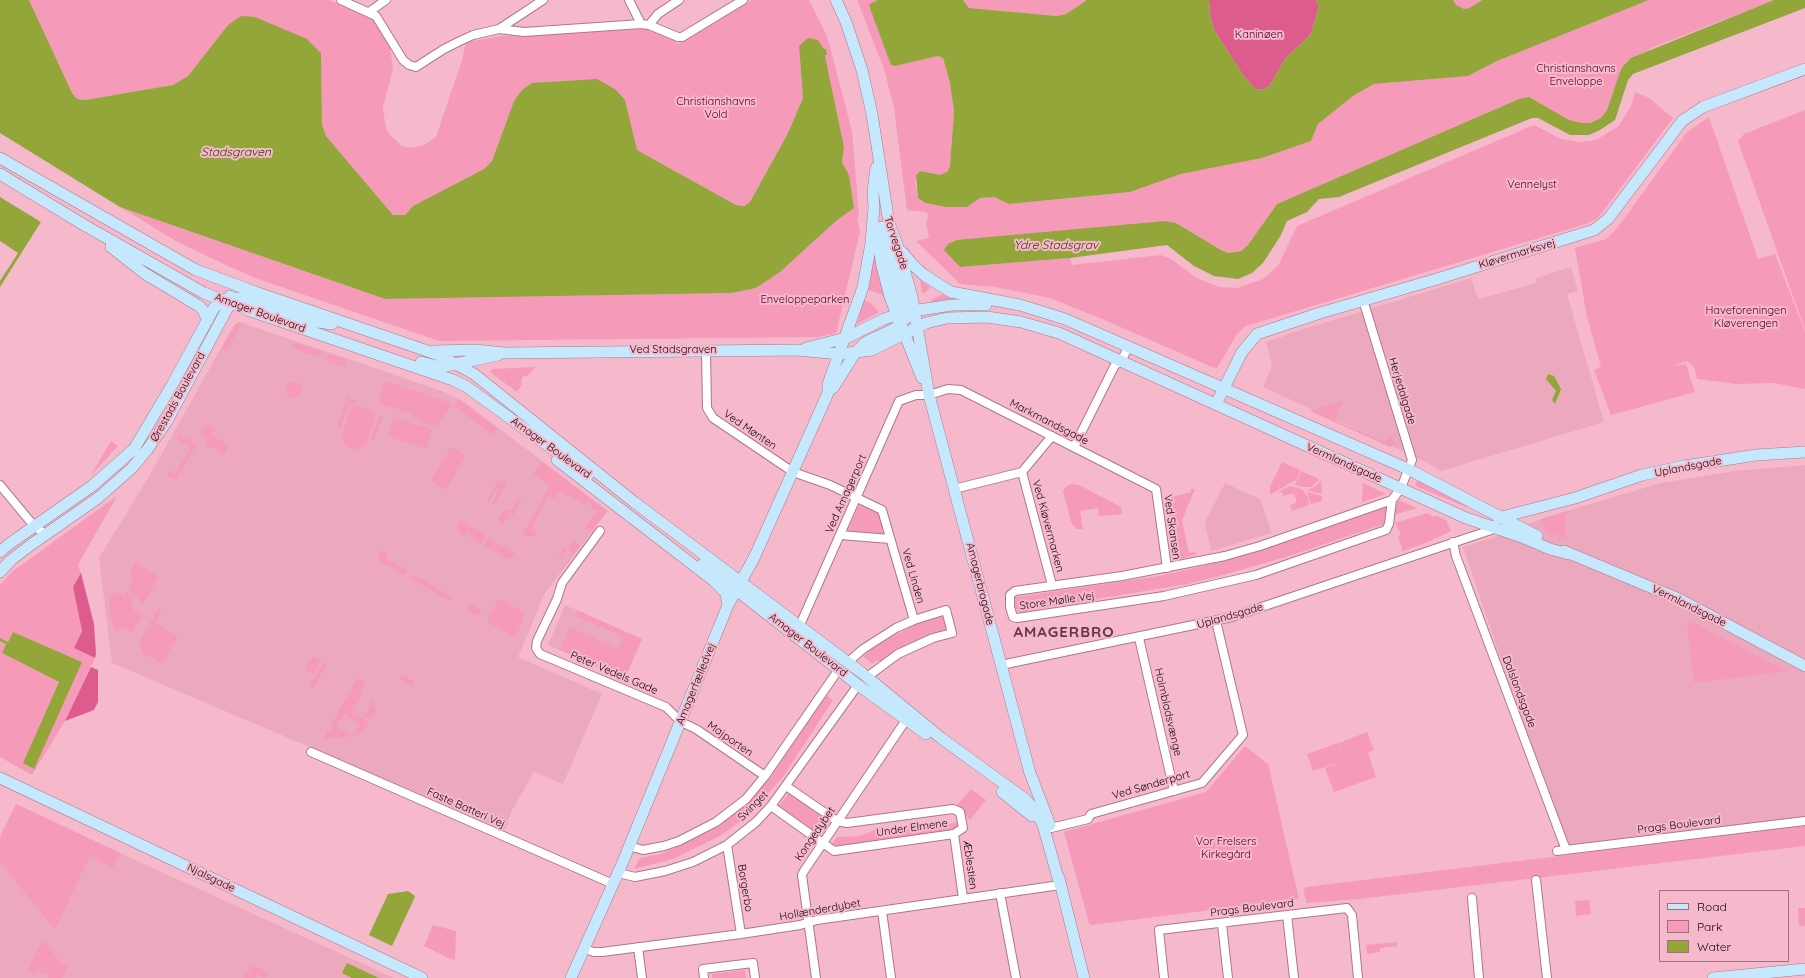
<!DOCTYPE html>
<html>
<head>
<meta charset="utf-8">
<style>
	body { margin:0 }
	#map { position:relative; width:1805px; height:978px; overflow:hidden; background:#f6b9cc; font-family:Quicksand,sans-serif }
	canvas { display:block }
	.legend { position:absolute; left:1659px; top:890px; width:130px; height:72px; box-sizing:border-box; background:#f6b9cc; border:1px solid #9d717f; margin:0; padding:5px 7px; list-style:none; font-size:12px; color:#18050c }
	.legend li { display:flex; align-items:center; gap:8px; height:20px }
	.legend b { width:20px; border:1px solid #9d717f }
</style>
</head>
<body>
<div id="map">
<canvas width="1805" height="978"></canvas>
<ul class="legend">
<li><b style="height:5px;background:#c5e8fd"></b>Road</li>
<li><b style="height:11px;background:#f59ab8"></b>Park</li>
<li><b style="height:11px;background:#93a63a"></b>Water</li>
</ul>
</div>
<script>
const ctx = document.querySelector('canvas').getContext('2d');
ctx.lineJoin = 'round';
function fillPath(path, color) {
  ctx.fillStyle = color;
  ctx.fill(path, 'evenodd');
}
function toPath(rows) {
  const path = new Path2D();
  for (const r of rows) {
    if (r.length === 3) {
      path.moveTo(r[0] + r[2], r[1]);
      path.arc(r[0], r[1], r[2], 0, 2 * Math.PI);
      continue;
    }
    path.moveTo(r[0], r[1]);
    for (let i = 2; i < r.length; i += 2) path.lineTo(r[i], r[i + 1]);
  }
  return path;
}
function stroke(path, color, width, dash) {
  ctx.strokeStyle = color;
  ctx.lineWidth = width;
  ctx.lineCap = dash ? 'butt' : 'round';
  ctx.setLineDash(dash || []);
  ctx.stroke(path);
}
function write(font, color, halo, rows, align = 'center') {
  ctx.font = font + ' Quicksand,sans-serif';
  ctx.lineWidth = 4;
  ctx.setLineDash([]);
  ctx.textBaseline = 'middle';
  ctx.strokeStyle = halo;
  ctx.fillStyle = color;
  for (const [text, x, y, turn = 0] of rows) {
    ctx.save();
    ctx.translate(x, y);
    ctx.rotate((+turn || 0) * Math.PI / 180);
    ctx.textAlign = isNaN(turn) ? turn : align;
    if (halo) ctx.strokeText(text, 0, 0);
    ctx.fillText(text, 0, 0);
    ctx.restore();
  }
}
const built = toPath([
	[1571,267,1578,291,1567,294,1604,422,1441,471,1426,462,1263,387,1272,366,1266,342,1284,336,1284,335,1471,278,1478,299,1537,283,1536,278],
	[240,322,442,391,463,401,608,511,545,593,518,657,602,694,563,784,534,772,512,810,505,830,112,663,99,558,148,478,234,325],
	[1805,465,1805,817,1564,845,1463,547,1495,537,1546,517,1661,483,1735,471],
	[1225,483,1260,499,1272,533,1211,551,1205,522],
	[565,605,642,639,625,678,548,645],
	[16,804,120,853,394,978,0,978,0,837]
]);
const green = toPath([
	[29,0,329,0,376,21,390,48,393,69,383,107,385,123,388,133,402,146,411,148,424,145,436,137,462,60,465,45,468,42,501,36,646,29,674,40,678,44,752,0,809,0,826,34,831,51,852,131,854,156,859,216,857,218,860,232,836,333,818,337,439,341,258,279,230,267,176,241,120,207,385,299,732,293,756,288,780,272,836,221,854,208,849,175,842,162,844,147,825,56,827,53,826,49,799,46,803,98,788,133,750,202,744,206,736,205,637,150,625,100,514,101,492,161,484,169,413,206,405,215,393,215,326,136,322,124,321,53,228,25,188,76,173,85,85,100,77,99,72,93],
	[857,0,878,0,869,4,895,66,938,56,943,58,950,83,954,111,950,166,947,172,940,175,921,171,915,181,918,198,925,203,946,207,966,207,980,198,994,197,1009,204,1130,192,1181,174,1262,158,1311,141,1318,124,1353,96,1374,84,1468,76,1497,61,1649,0,1774,0,1654,47,1626,62,1620,72,1607,110,1601,118,1590,123,1582,123,1569,120,1532,99,1519,99,1277,204,1248,245,1241,251,1228,253,1221,250,1176,223,960,267,1070,258,1072,265,1161,255,1173,260,1196,278,1219,287,1237,288,1263,279,1278,266,1297,226,1534,125,1561,139,1579,142,1596,140,1619,126,1632,104,1635,92,1649,98,1673,118,1598,218,1586,224,1246,326,1237,334,1217,368,1212,367,1102,319,1050,298,995,287,960,284,916,241,929,238,926,222,929,216,926,212,907,210,894,108,884,69],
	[954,0,1087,0,1066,14,1057,16,969,8,963,0],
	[1453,0,1482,0,1469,8,1463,9,1456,5],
	[1805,110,1805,330,1738,141,1744,134],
	[1709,117,1758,259,1775,254,1805,332,1805,389,1774,383,1736,384,1697,379,1694,367,1687,361,1673,366,1686,364,1695,392,1611,415,1594,370,1601,367,1587,317,1575,248,1606,239,1618,227,1687,132],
	[874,252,888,300,885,301,882,295,867,289],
	[920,280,930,287,926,292,922,293],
	[943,294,955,299,960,300,932,303,931,300],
	[864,300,871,303,879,312,857,324],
	[239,322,242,323,226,351,222,348,236,324],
	[294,342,324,352,324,353,316,356,298,350,293,346],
	[329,354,347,360,345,367,327,361],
	[535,367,529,375,522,377,521,382,522,385,517,392,490,372,492,369],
	[385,381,419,392,453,404,436,427,434,426,423,423,412,414,378,403],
	[294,390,8],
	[347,397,359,402,354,402,348,406,340,428,337,427],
	[459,400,498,429,493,435,454,406],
	[1342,400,1343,404,1341,405,1335,421,1385,442,1392,435,1395,445,1390,447,1310,411],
	[355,405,372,410,376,414,367,441,364,446,356,450,345,445,341,438,351,407],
	[380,415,383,417,374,440,371,439],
	[394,417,432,430,426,449,388,436],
	[207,424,214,428,211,435,229,445,223,456,218,453,217,450,205,444,208,439,201,435],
	[179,435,197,444,176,480,167,475,169,470,175,474,191,447,177,439],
	[111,441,118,446,91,475],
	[451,447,466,455,446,490,431,481],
	[542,462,607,511,590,532,585,528,597,511,590,507,591,504,588,502,586,505,558,491,554,499,548,496,531,529,537,532,536,535,529,537,522,533,524,532,550,485,533,474],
	[1282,462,1300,470,1297,479,1270,495,1270,487],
	[1301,471,1319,479,1318,481,1311,487,1302,487,1295,485],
	[504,479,506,483,494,505,492,504,499,489,497,488,489,502,487,501,498,481,501,483],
	[1321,480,1322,494,1306,490,1315,487],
	[1418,480,1421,480,1466,505,1466,507,1418,487,1415,484],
	[1363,483,1386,494,1362,502],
	[1072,484,1079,485,1121,507,1122,514,1099,516,1098,508,1080,511,1083,529,1076,529,1071,522,1063,491,1067,486],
	[1290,486,1302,489,1308,497,1309,505,1292,511,1290,505,1297,502,1294,493,1283,496,1282,492,1276,493],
	[1191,489,1195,489,1182,520,1189,553,1195,552,1197,554,1174,561,1166,496,1171,495,1172,497,1191,492],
	[1307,492,1322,496,1322,501,1311,504],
	[117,496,78,565,81,573,73,587,82,631,74,648,95,658,65,721,32,775,0,757,0,641,6,644,2,653,59,682,23,763,82,662,13,632,8,642,0,638,0,585,13,571],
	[519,497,522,499,510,520,508,519],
	[1399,500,1417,508,1394,515,1395,506],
	[859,505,878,513,882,523,883,535,850,533,848,530],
	[1389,506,1387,523,1286,557,1223,575,1188,584,1029,610,1026,613,1018,611,1015,607,1013,601,1014,598,1017,597,1159,576,1220,562],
	[505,509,511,510,504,523,498,520],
	[1572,510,1565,513,1565,537,1569,540,1545,531,1542,519],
	[1427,513,1433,517,1437,516,1446,520,1451,531,1428,542,1403,551,1398,537,1401,534,1395,523],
	[461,521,475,529,471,536,476,529,486,535,481,544,470,538,471,537,468,533,464,536,460,533,458,527],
	[488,537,495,542,491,550,484,546],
	[572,540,580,545,565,566,572,553,566,550,560,560,558,559,564,547,569,550],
	[496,543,515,552,510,560,492,550],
	[382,550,387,552,386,558,407,570,404,575,379,561,378,556],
	[135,563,159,576,141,608,142,604,136,595,134,597,128,588,133,580,130,574],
	[410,575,415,577,416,576,452,597,450,601,409,578],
	[127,590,133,599,130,603,136,613,138,611,143,614,131,634,127,627,115,631,110,616,109,605,109,600,112,595,117,592,124,596],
	[499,599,524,612,524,618,515,637,489,623,488,617],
	[473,600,471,604,482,610,478,616,467,611],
	[158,608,162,610,155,623,178,636,162,663,144,654,139,643],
	[577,610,642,639,625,678,619,676,620,672,607,666,602,665,600,668,595,666,597,663,592,659,579,654,573,653,572,655,560,650,569,627,618,649,624,637,575,616],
	[941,615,944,617,946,631,881,662,877,660,872,664,863,656,879,644,916,624],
	[1692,622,1787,671,1694,683,1687,626],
	[313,656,321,660,313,674,305,669],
	[323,662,327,664,312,690,310,686],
	[402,675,415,682,412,686,400,679],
	[357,678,365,682,361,690,364,691,352,713,363,718,373,700,376,709,371,719,365,716,364,719,369,722,363,732,353,736,360,724,344,714,337,727,353,736,323,739,328,731,331,732,333,727,331,725],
	[825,694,833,700,783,777,746,817,720,836,673,859,634,869,640,858,661,854,710,831,747,803,772,776],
	[1367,732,1374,750,1368,753,1376,777,1334,792,1325,768,1343,761,1313,771,1307,754,1338,743,1341,751,1339,743],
	[1245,746,1268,764,1299,899,1091,925,1089,923,1064,832,1206,792],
	[971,789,986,800,970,820,957,805],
	[790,792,828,820,818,836,778,807],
	[16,804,120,853,113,868,89,857,55,930,0,862,0,837],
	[958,822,958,828,955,831,834,848,831,845,837,837,860,836,874,830,896,831,913,825,931,824,944,825],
	[1805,826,1805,846,1359,899,1307,903,1303,890,1306,887],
	[1589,900,1591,914,1576,916,1575,901],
	[1798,908,1805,908,1805,926,1799,926],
	[433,925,456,931,455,961,424,946],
	[42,941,46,943,45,945,51,947,50,950,54,952,53,954,57,956,58,962,68,966,62,978,48,978,49,976,39,972,40,966,35,974,28,970],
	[1397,942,1397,946,1380,948,1380,952,1367,954,1366,945],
	[251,965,268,972,265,978,257,975,256,978,243,978,246,971,250,972,251,970,249,969],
	[745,970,746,978,712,978,712,974]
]);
const forest = toPath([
	[1209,0,1316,0,1319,6,1311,34,1285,59,1269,87,1259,90,1255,89,1243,75,1214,30,1210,15],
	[81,573,94,624,96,654,95,658,74,648,82,631,73,587],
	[91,667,98,670,98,702,94,710,65,721]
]);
const water = toPath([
	[0,0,29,0,72,93,77,99,85,100,173,85,188,76,228,25,241,16,255,17,307,39,321,53,322,124,326,136,393,215,405,215,413,206,484,169,492,161,514,101,522,90,532,83,597,79,615,89,625,100,637,150,736,205,744,206,750,202,788,133,803,98,799,46,808,38,818,40,824,49,826,49,827,54,825,56,844,147,842,162,849,175,854,208,836,221,780,272,756,288,732,293,385,299,120,207,0,133],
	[878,0,963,0,969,8,1057,16,1066,14,1087,0,1209,0,1210,15,1214,30,1243,75,1255,89,1259,90,1269,87,1285,59,1311,34,1319,6,1316,0,1453,0,1456,5,1464,9,1469,8,1482,0,1649,0,1497,61,1468,76,1374,84,1353,96,1318,124,1311,141,1262,158,1181,174,1130,192,1009,204,994,197,980,198,967,207,946,207,925,203,918,198,916,175,921,171,940,175,947,172,950,166,954,111,950,83,943,58,938,56,895,66,891,65,871,11,869,4],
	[1774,0,1805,0,1805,8,1633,74,1628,80,1615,120,1600,130,1589,135,1570,135,1538,118,1532,118,1339,197,1319,199,1307,212,1287,221,1281,235,1263,263,1252,273,1238,279,1214,276,1194,266,1167,245,1070,258,960,267,944,250,948,244,957,240,1165,221,1176,223,1221,250,1228,253,1241,251,1248,245,1277,204,1519,99,1529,97,1569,120,1582,123,1590,123,1601,118,1607,110,1620,72,1623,66,1631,58],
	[0,197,41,222,0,287,0,281,18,253,0,241],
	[1548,374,1554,376,1561,389,1555,404,1552,400,1556,391,1546,379],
	[13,632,82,662,34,769,23,763,59,682,2,653,6,644,0,641,0,638,8,642],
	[408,891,415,896,414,899,392,946,369,935,388,894],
	[347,963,379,978,352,978,342,973]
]);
const street = toPath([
	[341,0,376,16,403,60,409,65,416,67,444,49,458,42,473,35,499,29,524,32,641,24,649,25,678,37,682,37,743,0],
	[629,0,641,24],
	[369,12,386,0],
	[649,25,658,14,679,0],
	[499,29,543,0],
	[1363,300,1412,460,1401,488,1392,500,1260,546,1225,556,1122,576,1015,591,1010,595,1010,607,1013,617,1017,618,1164,596,1256,575,1386,530,1389,524,1392,500],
	[706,350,707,408,713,418,793,472,830,485,882,510,914,620],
	[1074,447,1115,365,1121,362,1128,347],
	[1022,472,1052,585],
	[0,485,34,526,45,534],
	[954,489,1022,472,1052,436],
	[600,531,562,583,557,599,537,641,536,648,540,654,666,707,681,722,696,729,765,776],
	[840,535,890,539],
	[1453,542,1456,556,1566,850],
	[800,625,899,401,916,395,929,395,948,389,961,390,1156,489,1167,568],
	[1139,638,1174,791],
	[848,662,863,649,896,628,914,620,946,610,952,633,933,638,898,654,867,677],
	[1001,665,1232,617,1497,528],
	[311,752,613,884],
	[771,806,834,851,954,834,963,828,960,812,953,809,847,823,837,821,786,786],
	[1051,828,1088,819,1091,814,1202,783,1243,735,1216,621],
	[954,834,963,898],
	[727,845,741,934],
	[629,846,643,850,664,846,679,841,716,822,746,799,765,776,839,669],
	[1557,851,1805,821],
	[618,873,635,877,665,871,693,862,727,845,756,822,771,806,858,685],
	[1536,880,1547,978],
	[1000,893,1016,978],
	[1472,898,1479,978],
	[882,911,891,978],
	[1287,915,1294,978],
	[1222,924,1228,978],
	[638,947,642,978],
	[584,949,594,952,602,952,741,934,800,925,817,920,1060,885],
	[704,978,703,969,753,963,755,978],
	[816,978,802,875,804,871,906,720],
	[1164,978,1159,930,1347,908,1352,915,1358,978]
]);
const secondary = toPath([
	[836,0,846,22,862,70,872,114,889,223,898,247,912,297,929,395,1030,773,1050,825],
	[0,158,196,270,255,292,439,355,474,374,634,502,862,673,941,738,1025,799,1035,810,1043,825,1060,885],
	[0,174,84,225,204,293,248,310,453,380,467,387,588,475],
	[876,227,882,266,890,297,922,378],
	[882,227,904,306,910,317],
	[111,247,144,273,199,306,203,310,208,320],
	[902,252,913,265,924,275,951,292,1020,305,1065,319,1408,469,1537,536],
	[806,348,846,338,884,319,906,312,952,305,986,305],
	[434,351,475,350,505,353,798,350,840,354,872,350,926,323,947,318,987,317,1021,322,1059,333,1466,518,1522,537,1550,549,1569,554],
	[421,362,441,367,498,355],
	[833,388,855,353,866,342,894,329,906,318],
	[1216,404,1242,352,1257,334,1320,313,1437,279,1594,230,1608,219,1682,121,1703,107,1805,69],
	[557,460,714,581,726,593,728,605],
	[1498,518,1575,498,1642,475,1685,466,1756,455,1805,452],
	[1564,551,1679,599,1805,666],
	[0,552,9,544,92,486,134,449,172,385,214,308,222,300,230,298,241,298,310,321,332,324],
	[703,564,858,685,926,734],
	[0,572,11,560,32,544,98,498,132,468,147,450,167,421,227,309,230,296],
	[0,778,422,978],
	[1002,792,1032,816],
	[1059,878,1084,978],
	[571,978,622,864,728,605,754,558,828,393,828,384,863,287,871,243,874,208,873,192,876,168],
	[1713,978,1805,969]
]);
const parkNames = [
	["Kaninøen",1259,35],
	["Christianshavns",1576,69],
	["Enveloppe",1576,82],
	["Christianshavns",716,102],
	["Vold",716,115],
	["Vennelyst",1532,185],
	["Enveloppeparken",805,300],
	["Haveforeningen",1746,311],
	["Kløverengen",1746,324],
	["Vor Frelsers",1226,842],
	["Kirkegård",1226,855]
];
const streetNames = [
	["Torvegade",896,243,72],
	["Kløvermarksvej",1517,254,-17],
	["Amager Boulevard",260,313,20],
	["Ved Stadsgraven",673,350],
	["Herjedalgade",1402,391,73],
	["Ørestads Boulevard",178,397,-61],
	["Markmandsgade",1049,422,27],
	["Ved Mønten",750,430,34],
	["Amager Boulevard",551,448,36],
	["Vermlandsgade",1344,463,24],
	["Uplandsgade",1688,467,-11],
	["Ved Amagerport",846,494,-66],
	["Ved Kløvermarken",1048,526,75],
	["Ved Skansen",1172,527,82],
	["Ved Linden",913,576,74],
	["Amagerbrogade",980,584,76],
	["Store Mølle Vej",1057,601,-8],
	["Vermlandsgade",1689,606,26],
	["Uplandsgade",1230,616,-16],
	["Amager Boulevard",808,645,38],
	["Peter Vedels Gade",614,673,23],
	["Amagerfælledvej",696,684,-68],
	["Dalslandsgade",1519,692,69],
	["Holmbladsvænge",1168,712,77],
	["Majporten",730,739,35],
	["Ved Sønderport",1151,785,-16],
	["Svinget",753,806,-45],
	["Faste Batteri Vej",466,808,24],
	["Prags Boulevard",1679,825,-7],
	["Under Elmene",912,828,-8],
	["Kongedybet",815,834,-56],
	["Æblestien",970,865,82],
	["Njalsgade",211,878,26],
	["Borgerbo",745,888,81],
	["Prags Boulevard",1252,908,-7],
	["Hollænderdybet",820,910,-10]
];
const waterNames = [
	["Stadsgraven",236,152],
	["Ydre Stadsgrav",1056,245]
];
const districtNames = [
	["AMAGERBRO",1064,632]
];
fillPath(built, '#eca9bd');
fillPath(green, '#f59ab8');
fillPath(forest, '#dc5c8e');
fillPath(water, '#93a63a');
stroke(street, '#af7789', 10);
stroke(secondary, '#af7789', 12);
stroke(street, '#fff', 8);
stroke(secondary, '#c5e8fd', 11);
write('11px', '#510028', '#f6b9cc', parkNames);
write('11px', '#18050c', '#f6b9cc', streetNames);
write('italic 12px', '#343d01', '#f6b9cc', waterNames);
ctx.letterSpacing = '1px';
write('bold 15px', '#663546', '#f6b9cc', districtNames);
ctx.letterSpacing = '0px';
</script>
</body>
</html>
